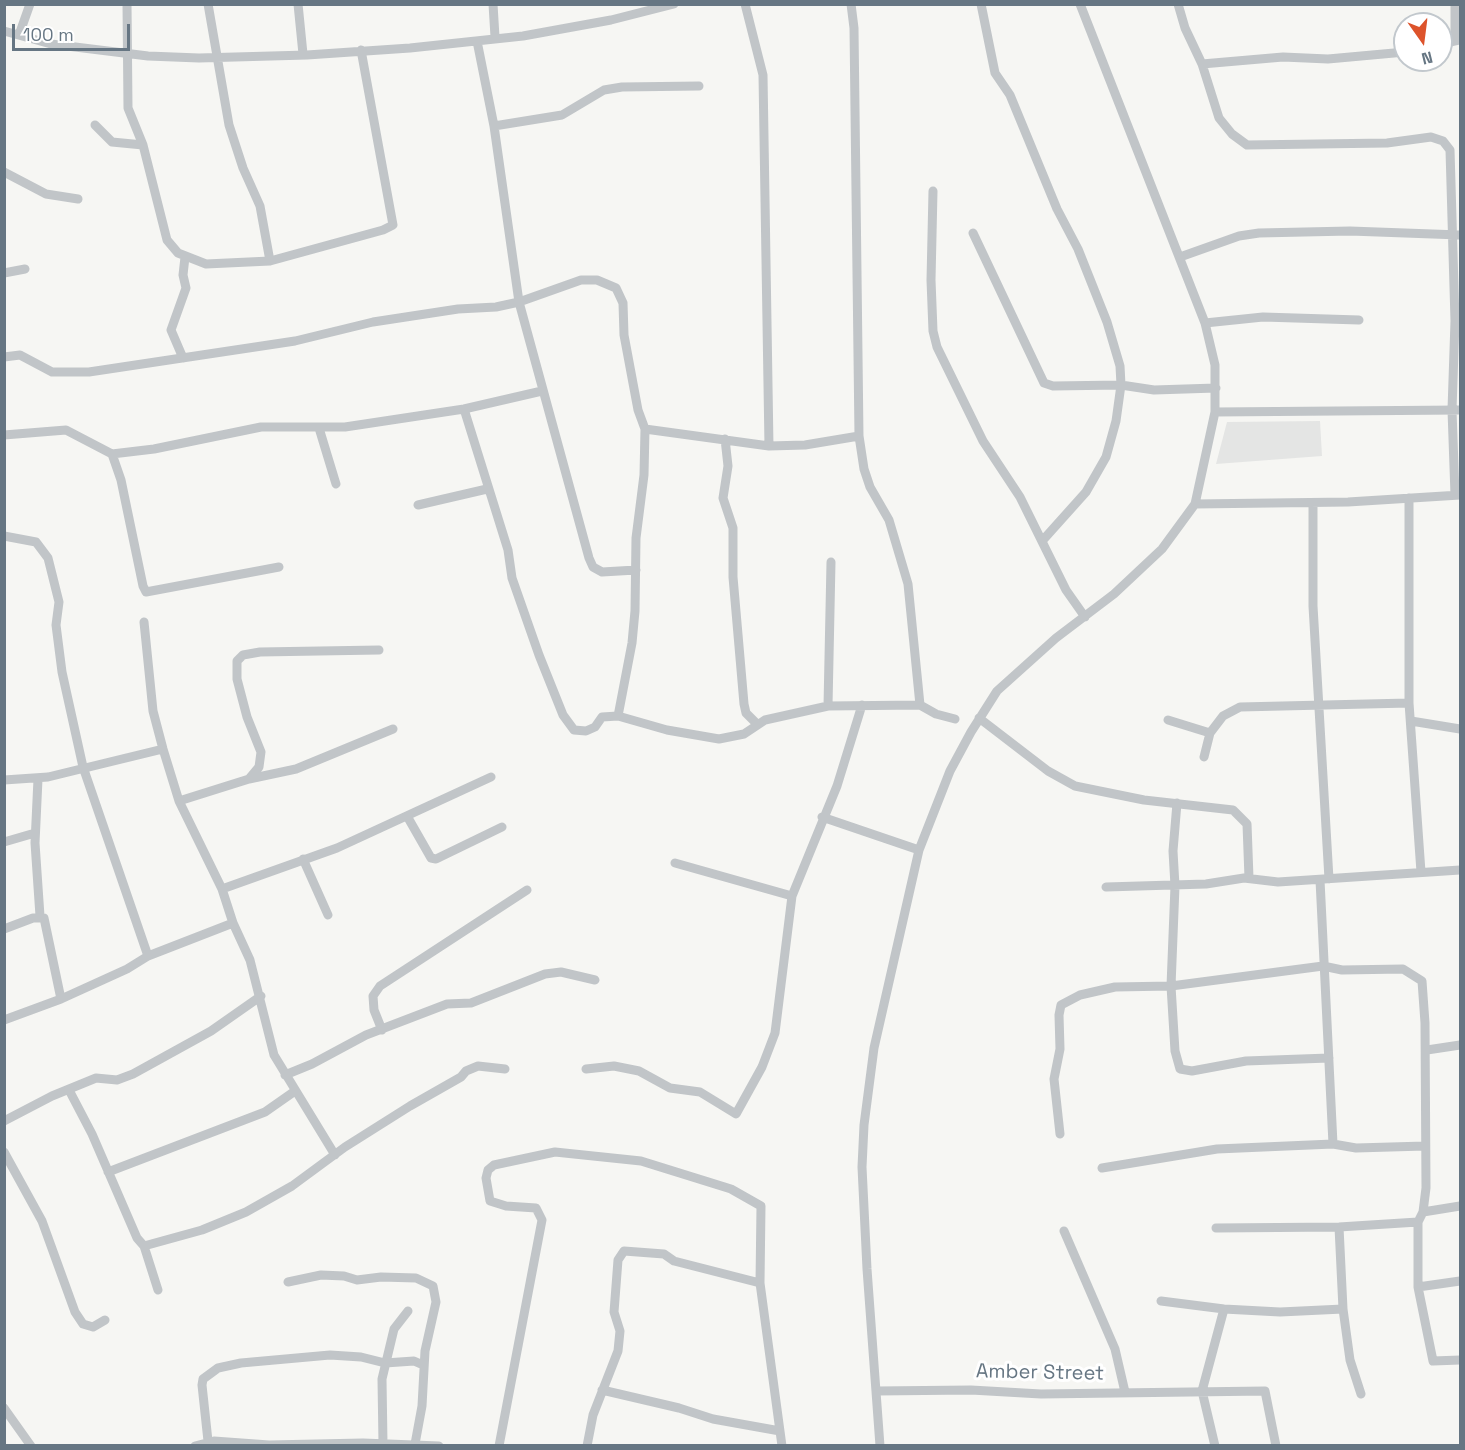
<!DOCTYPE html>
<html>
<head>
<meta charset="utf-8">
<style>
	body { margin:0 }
	#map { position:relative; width:1465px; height:1450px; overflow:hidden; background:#f6f6f3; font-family:"Space Grotesk",sans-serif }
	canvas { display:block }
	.frame { position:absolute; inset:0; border:6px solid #667683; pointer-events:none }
	.north { position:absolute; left:1393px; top:12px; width:60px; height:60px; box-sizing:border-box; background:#fff; border:2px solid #c2c8cd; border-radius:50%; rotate:166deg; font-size:16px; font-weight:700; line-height:24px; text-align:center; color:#667683 }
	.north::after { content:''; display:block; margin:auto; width:21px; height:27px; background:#dd532b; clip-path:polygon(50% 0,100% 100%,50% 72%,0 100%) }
	.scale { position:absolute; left:12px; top:24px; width:118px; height:27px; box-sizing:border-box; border:3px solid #667683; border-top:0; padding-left:8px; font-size:18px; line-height:21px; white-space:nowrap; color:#667683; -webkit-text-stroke:4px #fff; paint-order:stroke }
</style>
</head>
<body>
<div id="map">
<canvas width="1465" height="1450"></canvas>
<div class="frame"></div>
<div class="north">N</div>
<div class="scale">100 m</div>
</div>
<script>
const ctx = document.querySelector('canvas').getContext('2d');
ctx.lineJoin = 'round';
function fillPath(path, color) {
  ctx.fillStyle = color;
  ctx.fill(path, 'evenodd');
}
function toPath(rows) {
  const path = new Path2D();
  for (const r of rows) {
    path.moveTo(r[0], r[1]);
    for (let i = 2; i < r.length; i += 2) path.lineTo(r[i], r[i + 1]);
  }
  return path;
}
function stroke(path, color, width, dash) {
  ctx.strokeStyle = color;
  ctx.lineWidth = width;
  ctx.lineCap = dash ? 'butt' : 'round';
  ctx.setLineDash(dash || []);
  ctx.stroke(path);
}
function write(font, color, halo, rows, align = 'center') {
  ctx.font = font + ' "Space Grotesk",sans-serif';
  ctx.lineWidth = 6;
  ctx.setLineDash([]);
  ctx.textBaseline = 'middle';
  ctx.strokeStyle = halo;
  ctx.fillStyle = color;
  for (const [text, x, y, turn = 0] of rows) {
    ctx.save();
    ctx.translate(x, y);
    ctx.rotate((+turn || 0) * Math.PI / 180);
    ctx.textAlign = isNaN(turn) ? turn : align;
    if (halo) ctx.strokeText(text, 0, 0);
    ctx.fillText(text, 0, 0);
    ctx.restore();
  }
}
const built = toPath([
	[1320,421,1322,456,1216,464,1227,422]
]);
const minor = toPath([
	[127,4,128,108,143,145,167,240,178,253,206,264,270,261,383,230,393,225,361,50],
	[208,4,229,125,243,168,260,206,270,261],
	[298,4,303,54],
	[493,4,495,37],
	[745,4,763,75,769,446],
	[851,4,854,28,859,436,864,469,870,487,889,520,908,584,920,705],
	[981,4,995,73,1010,95,1057,209,1078,249,1107,322,1120,366,1121,385,1116,421,1106,457,1086,492,1043,540],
	[1178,4,1185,28,1202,64,1219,118,1232,134,1247,145,1387,143,1431,137,1443,141,1450,150,1455,321,1452,410,1455,495],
	[1455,4,1455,40],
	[4,31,51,44,148,56,199,58,307,55,410,48,523,36,611,20,674,4],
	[19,35,30,4],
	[477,41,494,126,519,302,589,558,593,567,602,572,636,570],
	[1441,44,1459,40],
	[1202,64,1283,57,1328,59,1405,52],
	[95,125,112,142,143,145],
	[494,126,562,115,604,90,622,87,699,86],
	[4,172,46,194,78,199],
	[933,191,931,280,933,331,937,347,983,441,1020,497,1066,590,1085,617],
	[973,233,1044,383,1053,386,1121,385,1154,390,1216,388],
	[1180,257,1239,236,1259,233,1350,231,1460,235],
	[4,273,25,269],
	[1205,323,1263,317,1359,320],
	[4,357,20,355,52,372,89,372,295,341,373,322,458,309,496,307,519,302,581,280,597,280,616,288,623,303,624,335,638,410,645,429,644,475,636,538,635,611,632,643,618,716,602,717,595,727,586,731,574,730,563,715,539,655,512,578,508,550,464,409],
	[183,358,171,330,186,288,183,275,185,257],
	[1215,412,1460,410],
	[319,428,336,484],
	[645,429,769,446,805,445,859,436],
	[4,435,66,430,112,454,121,480,143,586,146,592,279,567],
	[725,439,728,466,723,498,733,528,733,577,744,704,746,713,756,723],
	[112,454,154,449,261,427,345,427,464,409,542,391],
	[1409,498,1409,703,1421,872],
	[1313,503,1313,606,1329,879],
	[1195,504,1348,502,1460,495],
	[418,505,487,489],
	[4,536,36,542,48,558,59,602,56,625,62,672,83,767,148,956],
	[828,706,831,562],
	[618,716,667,730,719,739,744,734,765,720,828,706,920,705,936,714,955,719],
	[979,718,1048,771,1075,786,1144,800,1233,810,1247,824,1249,878],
	[1168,720,1210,733],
	[1411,721,1460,729],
	[1204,757,1210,733,1223,716,1240,707,1409,703],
	[38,779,35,843,40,916],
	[249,779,259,767,261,752,247,717,237,679,237,661,243,655,260,652,379,650],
	[4,780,48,777,163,749],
	[179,801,249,779,296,769,393,729],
	[1177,803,1173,851,1175,886,1171,986,1175,1051,1180,1069,1192,1071,1246,1061,1329,1058],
	[407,816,431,858,436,859,502,827],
	[822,817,919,850],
	[4,842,35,833],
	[303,859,328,915],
	[675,863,792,896],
	[1320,880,1333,1144],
	[1106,887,1206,884,1244,878,1278,882,1460,870],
	[222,889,337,848,491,777],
	[233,923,250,960,274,1055,335,1155],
	[4,929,33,918,44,918,61,999],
	[4,1020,61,999,127,969,148,956,233,923,222,889,179,801,163,749,153,711,144,622],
	[382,1030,374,1010,373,996,380,986,527,890],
	[1427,1050,1460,1045],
	[586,1069,614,1066,639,1071,670,1088,700,1092,736,1114,762,1067,775,1033,792,896,837,786,862,705],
	[285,1075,312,1064,366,1035,447,1004,471,1003,545,974,561,972,595,980],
	[69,1090,92,1134,137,1238,144,1246,158,1290],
	[4,1121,52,1096,96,1078,117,1080,133,1074,211,1031,261,996],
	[1060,1134,1054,1079,1060,1049,1059,1015,1061,1005,1080,995,1115,987,1171,986,1323,966,1342,970,1403,969,1422,981,1425,1023,1426,1188,1423,1212,1418,1222,1418,1287,1433,1361,1460,1360],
	[4,1152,42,1221,75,1312,83,1324,93,1327,105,1320],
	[1102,1168,1217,1149,1333,1144,1356,1148,1425,1146],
	[108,1172,265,1112,295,1091],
	[1423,1212,1460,1206],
	[1339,1227,1343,1309,1350,1360,1361,1394],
	[1216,1228,1339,1227,1418,1222],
	[1064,1231,1115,1349,1125,1392],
	[144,1246,202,1230,246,1212,292,1186,345,1147,410,1106,461,1077,466,1071,478,1066,505,1069],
	[288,1282,321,1275,344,1276,357,1280,381,1277,416,1278,433,1286,436,1302,425,1351,422,1406,415,1444],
	[1418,1287,1460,1281],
	[1161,1301,1224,1309,1280,1312,1343,1309],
	[602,1390,679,1408,713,1419,780,1431],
	[877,1391,971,1390,1041,1394,1265,1391,1276,1446],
	[4,1408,31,1446],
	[208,1441,202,1385,203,1379,218,1368,241,1363,330,1355,361,1357,385,1363,414,1361,423,1365],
	[383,1444,382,1379,394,1329,408,1311],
	[195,1446,214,1441,269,1445,363,1443,439,1446],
	[499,1446,542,1220,536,1208,506,1206,490,1201,486,1178,488,1170,494,1165,555,1152,641,1161,731,1189,761,1206,760,1283,782,1446],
	[587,1446,593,1415,618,1351,620,1331,614,1312,618,1260,624,1251,664,1254,674,1261,760,1283],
	[880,1446,867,1269,862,1167,864,1125,874,1048,919,850,950,771,971,732,997,691,1056,638,1114,594,1162,549,1195,504,1215,412,1215,365,1205,323,1080,4],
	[1215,1446,1202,1391,1224,1309]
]);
const streetNames = [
	["Amber Street",1040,1373,1]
];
fillPath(built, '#e4e5e4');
stroke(minor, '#c1c5c8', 9);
write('20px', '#667683', '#fff', streetNames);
</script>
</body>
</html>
